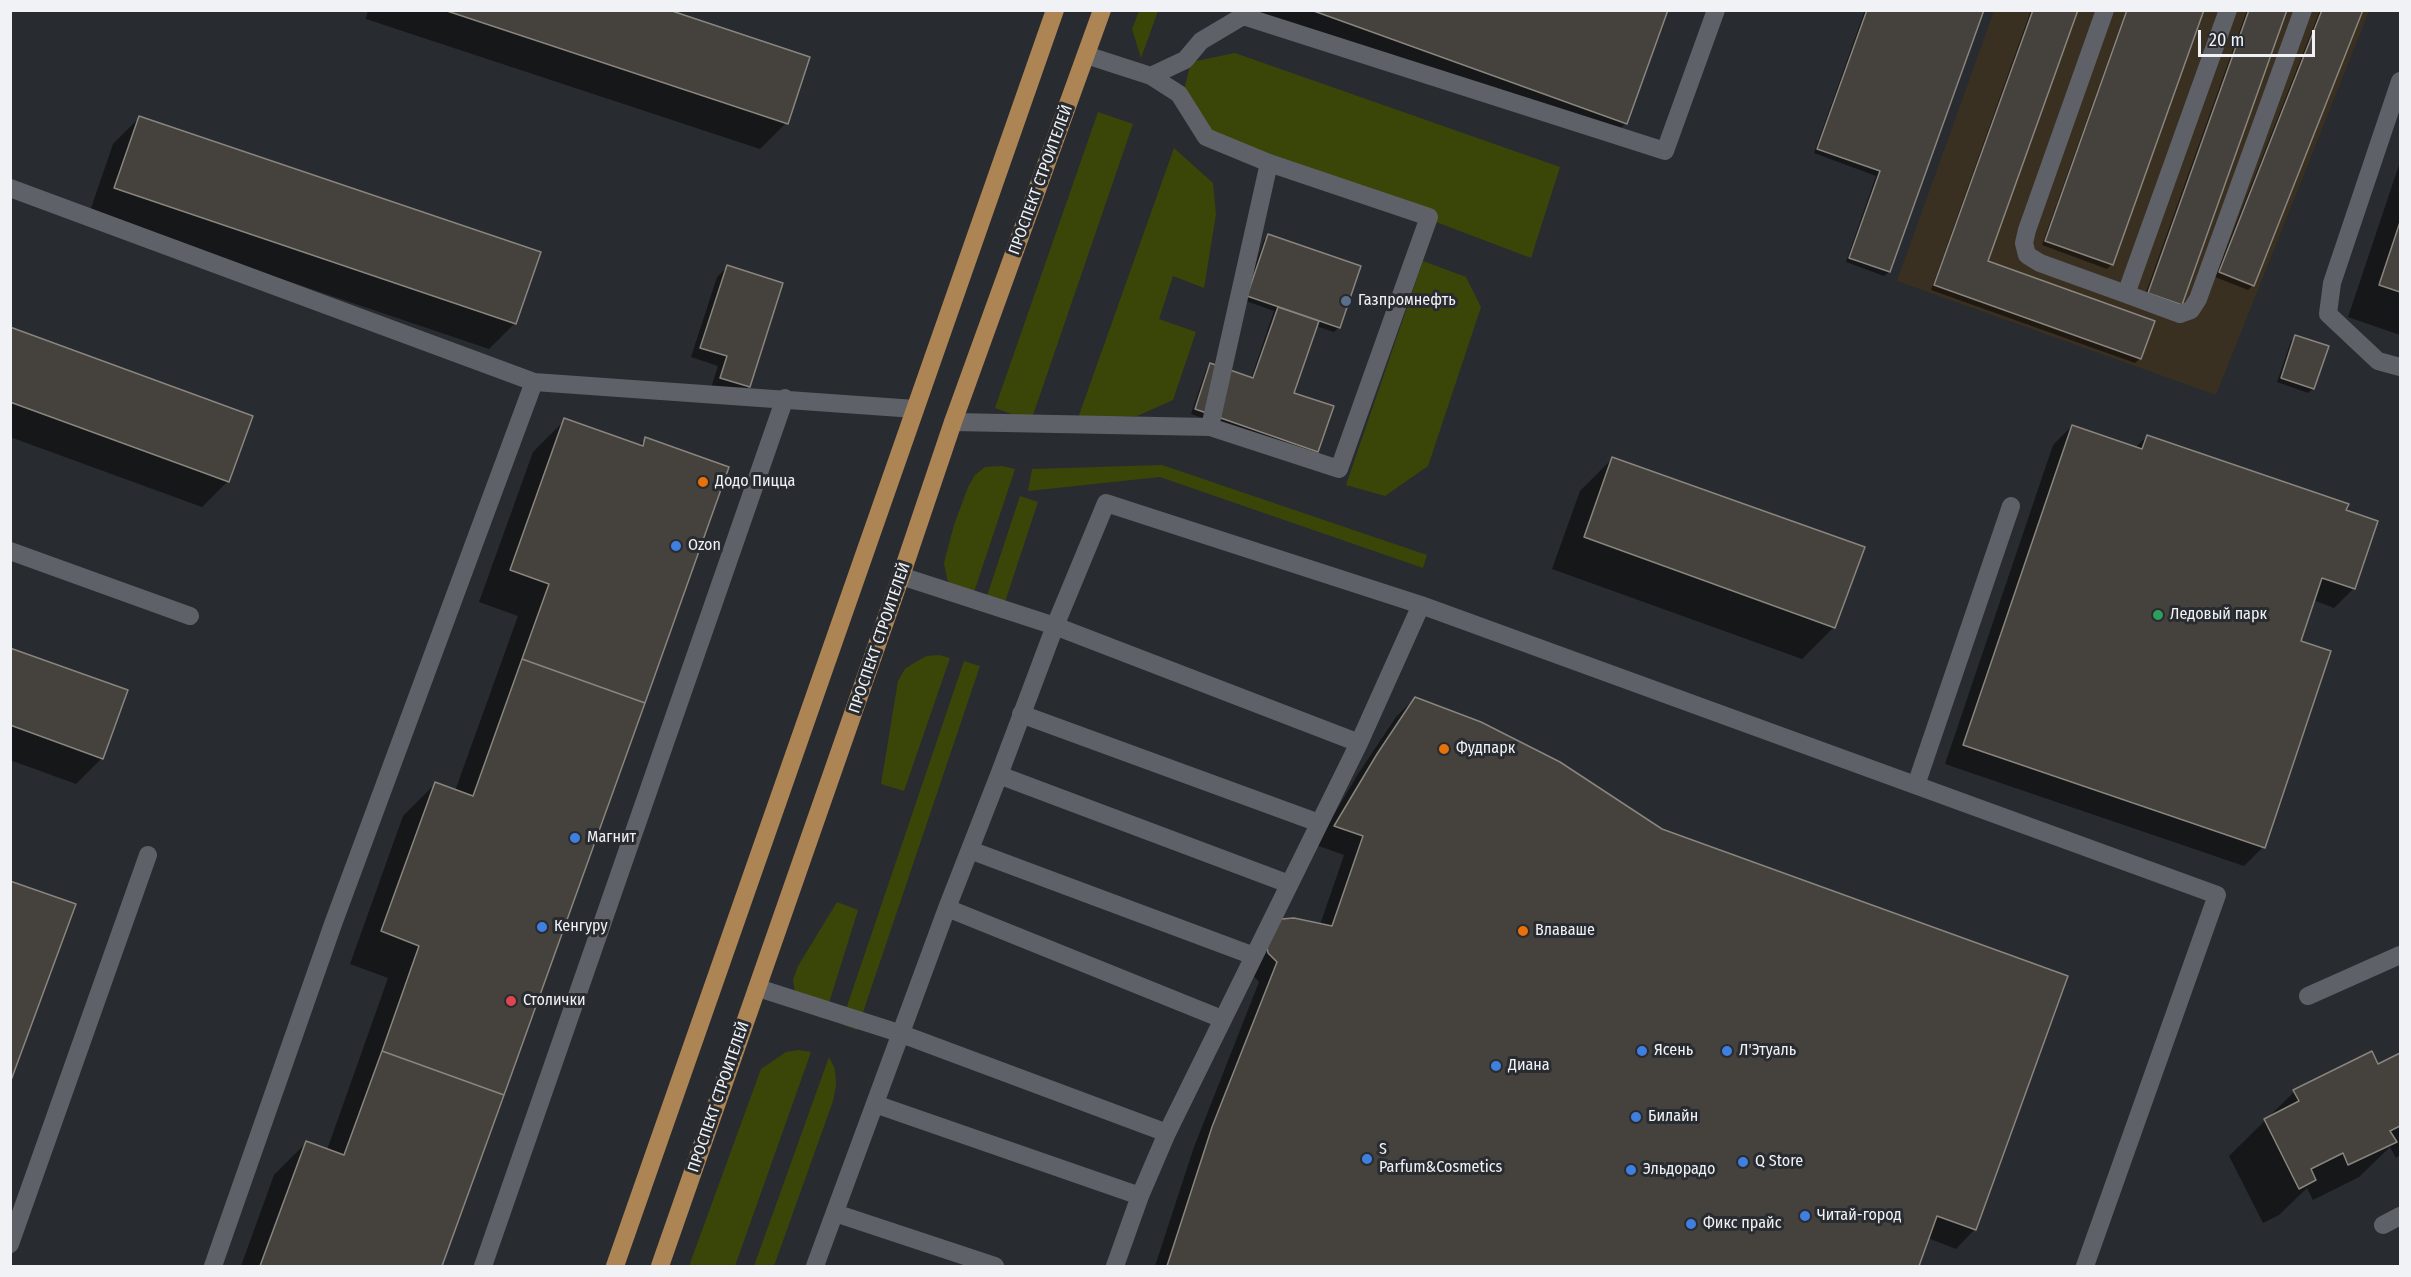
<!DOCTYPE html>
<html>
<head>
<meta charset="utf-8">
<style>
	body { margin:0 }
	#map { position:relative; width:2411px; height:1277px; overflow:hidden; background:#282b30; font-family:"Fira Sans Condensed",sans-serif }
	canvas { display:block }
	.frame { position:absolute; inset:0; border:12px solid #f0f2f5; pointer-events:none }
	.scale { position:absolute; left:2198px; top:30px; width:117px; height:27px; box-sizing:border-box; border:3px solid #f0f2f5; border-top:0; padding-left:8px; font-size:18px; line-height:21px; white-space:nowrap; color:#f0f2f5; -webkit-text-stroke:4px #282b30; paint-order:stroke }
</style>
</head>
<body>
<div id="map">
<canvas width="2411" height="1277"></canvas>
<div class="frame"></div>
<div class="scale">20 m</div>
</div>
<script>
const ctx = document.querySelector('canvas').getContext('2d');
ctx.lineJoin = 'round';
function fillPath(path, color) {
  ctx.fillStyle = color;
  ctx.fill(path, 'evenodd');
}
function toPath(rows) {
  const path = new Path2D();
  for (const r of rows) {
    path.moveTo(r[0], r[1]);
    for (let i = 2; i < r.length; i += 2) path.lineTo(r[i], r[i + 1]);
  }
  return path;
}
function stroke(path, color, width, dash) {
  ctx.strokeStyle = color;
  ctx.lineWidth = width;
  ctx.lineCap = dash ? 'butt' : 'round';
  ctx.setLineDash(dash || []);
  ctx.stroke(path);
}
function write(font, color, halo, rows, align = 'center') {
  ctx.font = font + ' "Fira Sans Condensed",sans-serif';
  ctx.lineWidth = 6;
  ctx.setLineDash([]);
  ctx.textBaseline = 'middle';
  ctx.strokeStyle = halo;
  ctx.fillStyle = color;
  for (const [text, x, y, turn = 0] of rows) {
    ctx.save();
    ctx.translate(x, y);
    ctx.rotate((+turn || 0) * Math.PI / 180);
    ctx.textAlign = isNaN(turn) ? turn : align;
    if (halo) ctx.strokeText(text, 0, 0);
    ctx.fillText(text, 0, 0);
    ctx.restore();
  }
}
const industrial = toPath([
	[1994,11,2369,11,2216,395,1897,281]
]);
const green = toPath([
	[1139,11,1158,11,1141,58,1132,29],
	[1235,53,1560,167,1531,258,1214,138,1182,98,1191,62],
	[1098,112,1133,124,1031,421,995,408],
	[1174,148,1213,183,1216,214,1204,288,1173,276,1159,319,1196,332,1173,400,1137,416,1078,418],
	[1423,261,1466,277,1481,307,1428,466,1385,496,1346,485],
	[1162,465,1427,555,1423,568,1160,477,1028,491,1032,469],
	[1002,466,1015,469,970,604,955,593,947,579,944,563,954,525,968,487,975,475,985,467],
	[1020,496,1038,502,1001,614,983,608],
	[939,655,950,658,904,791,881,784,898,681,905,669,917,661,927,656],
	[964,661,980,666,857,1030,841,1024],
	[837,902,858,910,824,1019,812,1014,796,998,793,980,798,966],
	[798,1050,811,1052,735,1266,689,1266,761,1069,786,1052],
	[829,1057,835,1069,836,1085,833,1101,774,1266,754,1266]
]);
const shadow = toPath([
	[368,10,664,10,786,123,760,149,366,19],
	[1251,10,1666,10,1626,123,1607,142,1250,14],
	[1865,10,1982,10,1889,272,1884,276,1846,262,1876,176,1814,153],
	[2031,10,2076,10,1986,262,2140,358,2135,363,1931,290],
	[2126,10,2202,10,2112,264,2107,269,2042,245],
	[2247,10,2285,10,2180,304,2176,309,2144,298],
	[2320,10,2361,10,2253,285,2248,290,2215,277],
	[139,118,515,323,489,349,89,214,113,144],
	[2400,162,2400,335,2348,317],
	[1269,235,1339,327,1334,332,1316,326,1292,394,1317,451,1312,455,1191,414,1206,370,1210,365,1251,379,1274,311,1243,300,1264,240],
	[727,267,781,284,748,387,738,397,711,388,718,366,691,357,717,277],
	[10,329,228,481,202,507,10,437],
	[2296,337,2313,388,2308,393,2277,382,2291,341],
	[565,420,638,446,646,439,727,468,441,1266,241,1266,274,1175,306,1143,327,1150,388,978,350,964,403,816,435,784,455,791,518,616,479,602,533,452],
	[2072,426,2135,448,2147,436,2376,522,2353,589,2334,608,2313,600,2299,642,2263,847,2244,866,1945,764,2053,445],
	[1612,459,1834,627,1802,659,1552,569,1580,491],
	[10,649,102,758,76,784,10,760],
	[1415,698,1975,1229,1956,1249,1928,1238,1918,1266,1155,1266,1194,1147,1259,982,1250,972,1252,948,1320,925,1344,855,1316,845,1358,774,1396,717],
	[2400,1054,2400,1155,2396,1158,2390,1147,2359,1177,2313,1200,2307,1188,2279,1215,2263,1223,2229,1156,2294,1092,2377,1066]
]);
const building = toPath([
	[444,10,669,10,810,57,788,124,444,10],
	[1311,10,1668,10,1627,124,1311,10],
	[1867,10,1984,10,1890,272,1849,258,1880,171,1817,149,1867,10],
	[2033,10,2078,10,1988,261,2155,321,2141,359,1934,285,2033,10],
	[2127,10,2204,10,2113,265,2045,241,2127,10],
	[2249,10,2287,10,2182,305,2148,293,2249,10],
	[2322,10,2363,10,2254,286,2219,272,2322,10],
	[139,116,541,252,516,324,114,188,139,116],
	[2400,222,2400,292,2379,285,2400,222],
	[1268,234,1361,266,1340,328,1247,296,1268,234],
	[727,265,783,283,750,387,720,378,727,356,700,348,727,265],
	[1278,307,1319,321,1294,393,1334,406,1318,452,1195,409,1210,363,1253,378,1278,307],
	[10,327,253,416,229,482,10,402,10,327],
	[2295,335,2329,346,2314,389,2281,378,2295,335],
	[564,418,643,446,645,437,729,467,645,703,522,659,549,584,510,570,564,418],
	[2072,425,2142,449,2147,435,2349,504,2346,510,2378,521,2355,589,2322,578,2301,641,2331,651,2265,848,1963,745,2072,425],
	[1612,457,1865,547,1835,628,1584,537,1612,457],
	[10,648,128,690,103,759,10,725,10,648],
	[522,659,645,703,504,1095,382,1051,419,946,381,931,435,782,473,796,522,659],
	[1415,697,1481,722,1560,762,1662,829,2068,976,1976,1230,1937,1216,1919,1266,1167,1266,1212,1127,1277,962,1268,953,1266,940,1281,919,1294,918,1332,926,1363,836,1334,826,1377,754,1415,697],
	[10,881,76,904,10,1083,10,881],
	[382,1051,504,1095,442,1266,260,1266,306,1141,344,1155,382,1051],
	[2372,1051,2378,1064,2400,1053,2400,1126,2390,1131,2397,1142,2348,1165,2343,1153,2311,1169,2316,1180,2299,1189,2264,1119,2299,1101,2293,1090,2372,1051]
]);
const minor = toPath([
	[2105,10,2027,230,2024,243,2027,255,2040,263,2126,294,2228,10],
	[1243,16,1665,151,1716,10],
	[1151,76,1185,60,1201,41,1243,16,1245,10],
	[2400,81,2332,283,2328,314,2378,361,2400,367],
	[10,188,534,382,915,409],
	[2126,294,2180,314,2191,310,2198,299,2303,10],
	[953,422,1210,427,1269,163,1206,137,1179,94,1151,76,1086,55],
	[1210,427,1339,469,1429,217,1269,163],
	[10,551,190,616],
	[901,576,1055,626,1359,743],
	[1021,714,1319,823],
	[999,775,1289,884],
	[1916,785,2011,506],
	[970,850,1254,956],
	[947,908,1222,1019],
	[758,988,899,1033,1167,1133],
	[2308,996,2400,955],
	[875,1104,1140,1196],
	[835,1213,995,1266],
	[2383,1225,2400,1216],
	[10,1244,148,855],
	[213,1266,333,924,534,382],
	[483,1266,785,398],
	[815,1266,947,908,999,775,1055,626,1106,503,1421,605,2217,895,2085,1266],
	[1115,1266,1140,1196,1167,1133,1359,743,1421,605]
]);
const major = toPath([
	[615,1266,1055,10],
	[660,1266,901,576,953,422,1102,10]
]);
const markers = [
	[1346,301,6,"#5c6f8a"],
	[703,482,6,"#e8710a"],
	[676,546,6,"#3f7fe0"],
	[2158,615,6,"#2e9e5b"],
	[1444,749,6,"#e8710a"],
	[575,838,6,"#3f7fe0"],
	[542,927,6,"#3f7fe0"],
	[1523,931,6,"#e8710a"],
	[511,1001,6,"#e0444e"],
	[1642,1051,6,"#3f7fe0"],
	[1727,1051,6,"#3f7fe0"],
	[1496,1066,6,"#3f7fe0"],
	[1636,1117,6,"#3f7fe0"],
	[1367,1159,6,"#3f7fe0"],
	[1743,1162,6,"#3f7fe0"],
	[1631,1170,6,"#3f7fe0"],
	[1805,1216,6,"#3f7fe0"],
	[1691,1224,6,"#3f7fe0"]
];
const streetNames = [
	["ПРОСПЕКТ СТРОИТЕЛЕЙ",1041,180,-70],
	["ПРОСПЕКТ СТРОИТЕЛЕЙ",880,638,-71],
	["ПРОСПЕКТ СТРОИТЕЛЕЙ",719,1097,-71]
];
const poiNames = [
	["Газпромнефть",1358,301],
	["Додо Пицца",715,482],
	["Ozon",688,546],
	["Ледовый парк",2170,615],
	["Фудпарк",1456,749],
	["Магнит",587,838],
	["Кенгуру",554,927],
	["Влаваше",1535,931],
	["Столички",523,1001],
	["Ясень",1654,1051],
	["Л'Этуаль",1739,1051],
	["Диана",1508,1066],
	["Билайн",1648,1117],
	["S",1379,1150],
	["Parfum&Cosmetics",1379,1168],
	["Q Store",1755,1162],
	["Эльдорадо",1643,1170],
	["Читай-город",1817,1216],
	["Фикс прайс",1703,1224]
];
fillPath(industrial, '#3a3021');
fillPath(green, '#3a4608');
fillPath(shadow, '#0007');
fillPath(building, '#45413c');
stroke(building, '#89857e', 1.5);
stroke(minor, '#5e6167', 18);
stroke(major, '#ad8453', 18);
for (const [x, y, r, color] of markers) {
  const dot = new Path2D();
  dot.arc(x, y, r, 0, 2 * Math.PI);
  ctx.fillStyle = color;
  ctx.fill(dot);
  stroke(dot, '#282b30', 2);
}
write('16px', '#f0f2f5', '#282b30', streetNames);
write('16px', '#f0f2f5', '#282b30', poiNames, 'left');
</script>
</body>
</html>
